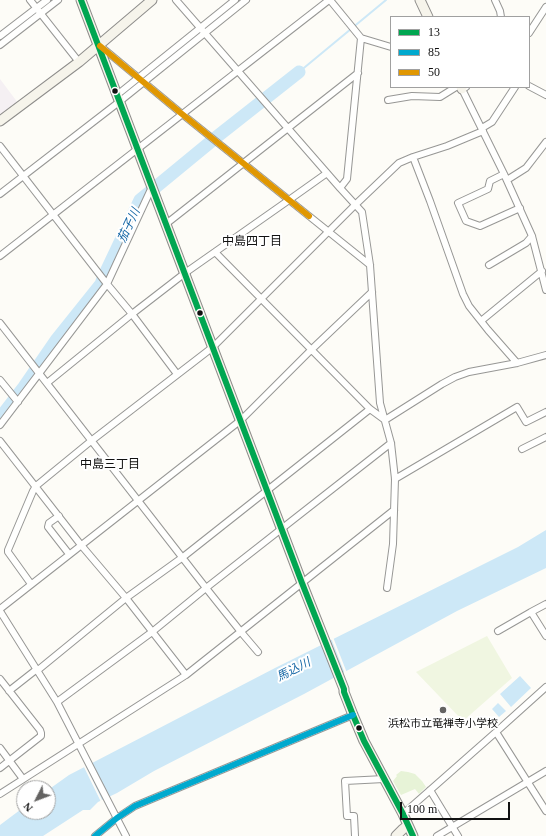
<!DOCTYPE html>
<html>
<head>
<meta charset="utf-8">
<style>
	body { margin:0 }
	#map { position:relative; width:546px; height:836px; overflow:hidden; background:#fdfcf7; font-family:Georgia,serif }
	canvas { display:block }
	.legend { position:absolute; left:390px; top:16px; width:140px; height:72px; box-sizing:border-box; background:#fff; border:1px solid #a0a0a0; margin:0; padding:5px 7px; list-style:none; font-size:12px; color:#111 }
	.legend li { display:flex; align-items:center; gap:8px; height:20px }
	.legend b { width:20px; border:1px solid #a0a0a0 }
	.north { position:absolute; left:16px; top:780px; width:40px; height:40px; box-sizing:border-box; background:#fff; border:1px solid #a0a0a0; border-radius:50%; rotate:228deg; font-size:11px; font-weight:700; line-height:16px; text-align:center; color:#111 }
	.north::after { content:''; display:block; margin:auto; width:14px; height:18px; background:#646362; clip-path:polygon(50% 0,100% 100%,50% 72%,0 100%) }
	.scale { position:absolute; left:400px; top:802px; width:110px; height:18px; box-sizing:border-box; border:2px solid #111; border-top:0; padding-left:5px; font-size:12px; line-height:14px; white-space:nowrap; color:#111; -webkit-text-stroke:3px #fff; paint-order:stroke }
</style>
</head>
<body>
<div id="map">
<canvas width="546" height="836"></canvas>
<ul class="legend">
<li><b style="height:5px;background:#00a651"></b>13</li>
<li><b style="height:5px;background:#00a9ce"></b>85</li>
<li><b style="height:5px;background:#e09702"></b>50</li>
</ul>
<div class="north">N</div>
<div class="scale">100 m</div>
</div>
<script>
const ctx = document.querySelector('canvas').getContext('2d');
ctx.lineJoin = 'round';
function fillPath(path, color) {
  ctx.fillStyle = color;
  ctx.fill(path, 'evenodd');
}
function toPath(rows) {
  const path = new Path2D();
  for (const r of rows) {
    path.moveTo(r[0], r[1]);
    for (let i = 2; i < r.length; i += 2) path.lineTo(r[i], r[i + 1]);
  }
  return path;
}
function stroke(path, color, width, dash) {
  ctx.strokeStyle = color;
  ctx.lineWidth = width;
  ctx.lineCap = dash ? 'butt' : 'round';
  ctx.setLineDash(dash || []);
  ctx.stroke(path);
}
function write(font, color, halo, rows, align = 'center') {
  ctx.font = font + ' Georgia,"Noto Sans JP",serif';
  ctx.lineWidth = 4;
  ctx.setLineDash([]);
  ctx.textBaseline = 'middle';
  ctx.strokeStyle = halo;
  ctx.fillStyle = color;
  for (const [text, x, y, turn = 0] of rows) {
    ctx.save();
    ctx.translate(x, y);
    ctx.rotate((+turn || 0) * Math.PI / 180);
    ctx.textAlign = isNaN(turn) ? turn : align;
    if (halo) ctx.strokeText(text, 0, 0);
    ctx.fillText(text, 0, 0);
    ctx.restore();
  }
}
const industrial = toPath([
	[0,79,18,103,0,118]
]);
const green = toPath([
	[401,771,408,772,415,774,422,781,426,787,419,794,415,789,401,795,393,781,397,776,396,775]
]);
const pitch = toPath([
	[487,636,512,678,463,721,416,672]
]);
const water = toPath([
	[546,530,546,568,457,611,304,694,154,771,117,793,98,802,90,810,83,810,43,836,0,836,0,825,24,807,24,812,48,812,48,790,69,775,275,668,518,547],
	[520,676,531,688,511,707,500,694],
	[498,703,506,711,499,717,492,709]
]);
const pier = toPath([
	[333,637,347,673,345,674,331,638],
	[85,764,103,802,101,802,83,765]
]);
const stream = toPath([
	[299,72,386,0]
]);
const river = toPath([
	[0,418,24,387,57,339,101,284,104,276,140,200,219,135,299,72]
]);
const street = toPath([
	[30,0,79,62],
	[176,0,340,188,362,212,370,265,380,403,391,443,395,479,393,544,387,588],
	[330,0,361,38,347,179,340,188],
	[495,0,500,11,501,17],
	[529,33,546,7],
	[0,36,47,0],
	[361,38,391,47],
	[0,45,58,0],
	[99,45,182,114,370,265],
	[529,86,546,95],
	[466,87,462,89,504,174,532,236,546,290],
	[117,95,235,0],
	[388,100,412,96,440,97,456,87],
	[482,128,492,122,515,87],
	[0,146,107,284,132,314,177,374],
	[413,157,430,201,463,294,469,306,488,330,517,363],
	[504,174,490,181,488,189,458,203,466,221,480,226,520,208],
	[507,180,526,168,546,142],
	[0,194,119,102,246,0],
	[166,224,358,73],
	[215,252,370,409,385,420],
	[0,256,329,0],
	[489,265,526,243,532,236],
	[481,321,542,271],
	[0,323,206,588,241,632,258,652],
	[0,380,18,402],
	[47,383,132,314,185,273,289,200,327,173],
	[385,420,442,384,455,377,469,372,517,363,546,355],
	[0,425,107,284,152,187],
	[0,441,81,545,126,598,186,675],
	[522,449,546,437],
	[395,479,517,407,526,422,546,412],
	[59,516,49,523,48,527,69,554],
	[31,584,8,552,8,550,33,491,36,486,91,441,213,347,355,205,399,163,413,157,447,146,483,131],
	[546,604,531,612,546,636],
	[0,609,241,420,311,350,372,292],
	[0,611,57,702,126,836],
	[498,631,531,612],
	[38,670,126,598,183,557,370,409],
	[0,679,40,730,41,733,41,736,0,768],
	[9,691,37,669],
	[57,702,152,632,206,588,391,443],
	[496,732,546,811],
	[0,748,23,779],
	[430,790,458,836],
	[0,794,186,675,394,510],
	[403,814,496,732,546,687],
	[95,836,117,818,135,806,353,715],
	[355,836,354,816,347,816,345,781,384,779],
	[437,836,546,771]
]);
const secondary = toPath([
	[81,0,302,583,344,689,344,692,353,715,364,741,403,814,413,836],
	[420,0,428,17],
	[461,87,462,89],
	[0,121,79,62,152,0],
	[396,836,403,829,408,825]
]);
const bus1 = toPath([
	[81,0,302,583,344,689,344,692,353,715,364,741,403,814,413,836]
]);
const bus2 = toPath([
	[95,836,117,818,135,806,353,715]
]);
const bus3 = toPath([
	[100,46,182,114,309,216]
]);
const markers = [
	[115,91,3.5,"#111"],
	[200,313,3.5,"#111"],
	[443,710,4,"#646362"],
	[359,728,3.5,"#111"]
];
const poiNames = [
	["浜松市立竜禅寺小学校",443,723]
];
const waterNames = [
	["茄子川",128,225,-65],
	["馬込川",293,669,-27]
];
const neighbourhoodNames = [
	["中島四丁目",252,240],
	["中島三丁目",110,463]
];
fillPath(industrial, '#f5f0f3');
fillPath(green, '#e7f3d7');
fillPath(pitch, '#f0f6e1');
fillPath(water, '#cde8f7');
fillPath(pier, '#fdfcf7');
stroke(stream, '#cde8f7', 2);
stroke(river, '#cde8f7', 13);
stroke(street, '#979795', 8);
stroke(secondary, '#8e8d8b', 11);
stroke(street, '#fffffe', 6);
stroke(secondary, '#f6f4eb', 9);
stroke(bus1, '#00a651', 6);
stroke(bus2, '#00a9ce', 6);
stroke(bus3, '#e09702', 6);
for (const [x, y, r, color] of markers) {
  const dot = new Path2D();
  dot.arc(x, y, r, 0, 2 * Math.PI);
  ctx.fillStyle = color;
  ctx.fill(dot);
  stroke(dot, '#fff', 1.5);
}
write('11px', '#111', '#fff', poiNames);
write('italic 12px', '#1768a6', '#fff', waterNames);
write('12px', '#111', '#fff', neighbourhoodNames);
</script>
</body>
</html>
